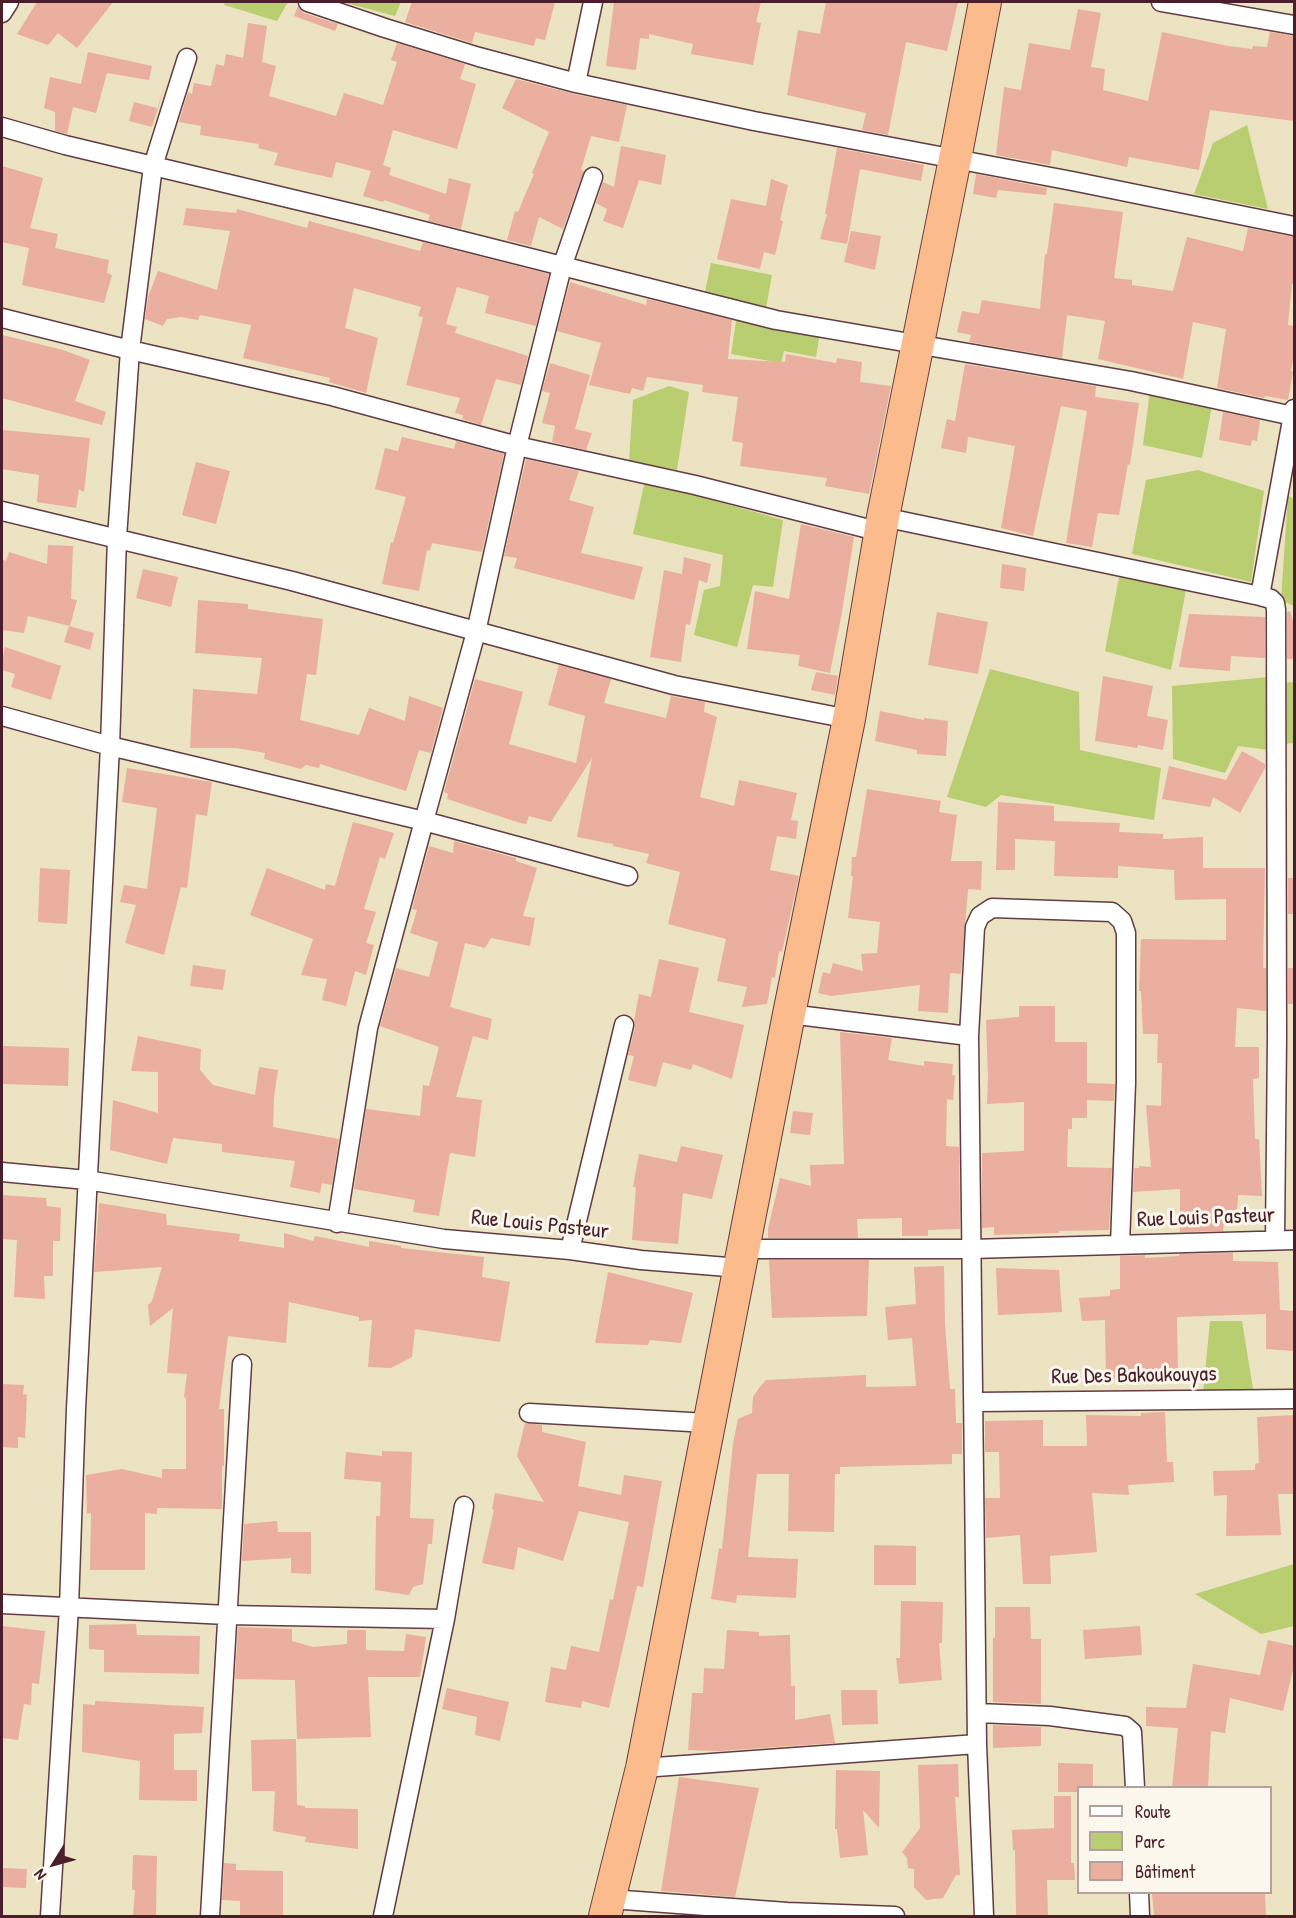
<!DOCTYPE html>
<html>
<head>
<meta charset="utf-8">
<style>
	body { margin:0 }
	#map { position:relative; width:1296px; height:1918px; overflow:hidden; background:#ebe3c1; font-family:"Patrick Hand",sans-serif }
	canvas { display:block }
	.frame { position:absolute; inset:0; border:3px solid #4a1f2b; pointer-events:none }
	.legend { position:absolute; left:1077px; top:1786px; width:195px; height:108px; box-sizing:border-box; background:#fbf7ec; border:2px solid #b4a19f; margin:0; padding:8px 10px; list-style:none; font-size:18px; color:#4a1f2b }
	.legend li { display:flex; align-items:center; gap:12px; height:30px }
	.legend b { width:30px; border:2px solid #b4a19f }
	.north { position:absolute; left:24px; top:1834px; width:60px; height:60px; -webkit-text-stroke:4px #fbf7ec; paint-order:stroke; rotate:233deg; font-size:16px; font-weight:700; line-height:24px; text-align:center; color:#4a1f2b }
	.north::after { content:''; display:block; margin:auto; width:21px; height:27px; background:#4a1f2b; clip-path:polygon(50% 0,100% 100%,50% 72%,0 100%) }
</style>
</head>
<body>
<div id="map">
<canvas width="1296" height="1918"></canvas>
<div class="frame"></div>
<ul class="legend">
<li><b style="height:8px;background:#fff"></b>Route</li>
<li><b style="height:16px;background:#b9cd71"></b>Parc</li>
<li><b style="height:16px;background:#eaaf9e"></b>Bâtiment</li>
</ul>
<div class="north">N</div>
</div>
<script>
const ctx = document.querySelector('canvas').getContext('2d');
ctx.lineJoin = 'round';
function fillPath(path, color) {
  ctx.fillStyle = color;
  ctx.fill(path, 'evenodd');
}
function toPath(rows) {
  const path = new Path2D();
  for (const r of rows) {
    path.moveTo(r[0], r[1]);
    for (let i = 2; i < r.length; i += 2) path.lineTo(r[i], r[i + 1]);
  }
  return path;
}
function stroke(path, color, width, dash) {
  ctx.strokeStyle = color;
  ctx.lineWidth = width;
  ctx.lineCap = dash ? 'butt' : 'round';
  ctx.setLineDash(dash || []);
  ctx.stroke(path);
}
function write(font, color, halo, rows, align = 'center') {
  ctx.font = font + ' "Patrick Hand",sans-serif';
  ctx.lineWidth = 6;
  ctx.setLineDash([]);
  ctx.textBaseline = 'middle';
  ctx.strokeStyle = halo;
  ctx.fillStyle = color;
  for (const [text, x, y, turn = 0] of rows) {
    ctx.save();
    ctx.translate(x, y);
    ctx.rotate((+turn || 0) * Math.PI / 180);
    ctx.textAlign = isNaN(turn) ? turn : align;
    if (halo) ctx.strokeText(text, 0, 0);
    ctx.fillText(text, 0, 0);
    ctx.restore();
  }
}
const green = toPath([
	[225,2,288,2,277,21,224,5],
	[342,2,401,2,395,16],
	[1247,125,1268,209,1194,194,1213,143],
	[711,263,772,275,766,308,704,297],
	[737,315,820,331,816,357,784,351,781,363,731,354],
	[669,386,689,392,677,470,629,462,633,400],
	[1150,391,1212,406,1202,458,1143,445],
	[1198,470,1264,491,1251,582,1132,554,1146,480],
	[645,481,783,520,773,587,753,585,737,647,694,635,704,590,720,586,723,555,633,534],
	[1288,496,1294,499,1294,606,1281,600],
	[1120,572,1186,590,1171,670,1105,651],
	[990,669,1079,692,1080,750,1161,768,1154,820,1001,795,986,807,947,797],
	[1269,677,1269,750,1238,746,1225,773,1173,759,1172,686],
	[1294,682,1294,743,1282,744,1280,683],
	[1210,1321,1242,1321,1254,1395,1203,1394],
	[1294,1564,1294,1626,1261,1634,1195,1594]
]);
const building = toPath([
	[37,2,113,2,77,48,58,33,48,45,17,34],
	[412,2,555,2,545,40,536,38,534,46,475,32,472,43,405,22],
	[614,2,761,2,756,22,761,23,753,65,691,54,693,44,649,34,649,39,640,38,636,70,606,66],
	[826,2,958,2,947,51,906,42,888,135,862,130,866,113,787,95,798,30,820,34],
	[298,6,304,13,338,24,335,31,294,16],
	[1078,9,1101,13,1091,67,1105,69,1103,90,1148,101,1162,32,1228,46,1252,49,1253,46,1267,47,1270,32,1294,36,1294,121,1210,110,1199,170,1129,157,1127,167,1052,150,1050,165,996,155,1004,87,1021,90,1029,43,1070,50],
	[248,23,267,26,262,62,276,66,269,96,336,116,344,93,383,105,397,62,391,60,397,43,465,64,460,79,476,84,457,149,393,130,383,165,391,168,389,175,446,194,449,178,471,184,461,229,428,221,430,215,384,200,383,202,363,196,371,171,336,162,332,178,274,165,278,153,258,148,259,144,200,135,201,126,179,122,188,92,192,94,194,83,211,86,216,64,224,66,226,54,243,58],
	[88,52,152,66,149,80,107,73,96,113,73,107,67,134,55,131,55,112,44,108,50,77,81,84],
	[516,79,574,94,627,105,619,142,591,136,581,170,584,171,563,229,539,217,531,246,507,240,515,211,518,212,534,174,532,173,549,132,502,108],
	[166,83,152,127,129,121,134,102,157,108,156,112],
	[621,146,666,155,661,185,639,180,623,228,603,221,607,209,596,203,603,182,614,187],
	[837,148,924,165,921,181,860,169,847,244,820,239,827,214,825,214],
	[2,166,43,178,30,228,58,234,55,248,109,260,107,273,112,275,104,303,22,285,29,248,2,242],
	[976,174,1047,188,1046,195,998,190,996,198,973,194],
	[771,179,788,185,780,220,783,221,775,255,764,252,760,269,717,259,731,199,766,206],
	[1054,203,1123,212,1114,278,1132,280,1132,285,1173,291,1187,237,1243,251,1248,228,1294,237,1294,284,1292,284,1288,325,1294,326,1294,354,1291,371,1293,372,1288,400,1265,396,1264,398,1217,388,1226,329,1193,322,1183,379,1098,359,1105,321,1067,315,1062,358,969,342,971,335,957,332,962,311,979,314,982,300,1040,309,1045,254,1047,254],
	[186,208,236,213,237,209,307,228,309,221,420,251,423,242,549,274,536,326,485,313,489,296,457,287,446,324,457,327,455,333,528,356,521,385,496,379,481,425,462,419,463,415,455,413,460,398,406,385,423,317,418,316,421,307,354,288,345,328,378,338,366,393,329,382,330,378,243,358,251,325,200,315,198,320,181,317,167,319,163,326,145,319,148,297,158,271,217,290,230,231,183,225],
	[851,231,881,236,875,270,844,262],
	[570,282,646,305,647,299,732,320,728,359,785,362,786,354,836,363,837,358,862,362,860,382,891,386,869,494,825,486,827,478,740,466,743,443,732,441,738,397,702,392,703,385,647,377,643,391,632,388,630,394,589,385,601,343,557,331],
	[2,335,63,350,90,360,75,401,106,412,102,425,2,398],
	[550,363,590,375,575,429,592,433,586,450,552,442,555,426,542,423,550,393,542,391],
	[965,364,1096,386,1095,397,1139,403,1130,465,1128,464,1119,515,1098,513,1092,547,1066,543,1087,411,1061,406,1033,536,1001,528,1015,446,968,437,966,453,941,448,947,419,955,421],
	[1223,412,1260,420,1257,441,1252,440,1251,446,1219,440],
	[2,430,90,438,84,492,79,489,76,508,37,502,39,475,2,469],
	[402,437,454,449,456,441,504,454,482,552,432,543,430,551,427,550,419,591,382,584,391,542,393,543,406,497,375,489,385,448,398,451],
	[526,459,579,471,569,500,594,507,581,553,643,567,634,600,514,568,517,558,504,556],
	[196,462,230,471,216,524,182,515],
	[801,524,854,537,842,612,830,673,798,666,800,655,747,649,755,591,789,599],
	[48,545,73,546,71,599,77,600,70,626,28,616,24,633,2,630,2,559,6,561,9,552,47,564],
	[684,557,711,564,707,583,699,580,690,625,686,624,681,662,650,657,664,570,682,574],
	[1002,564,1026,568,1024,591,1000,588],
	[143,569,178,577,171,607,136,598],
	[198,600,248,604,248,609,323,619,316,675,307,674,300,720,359,735,369,708,405,721,409,696,443,708,431,753,419,750,406,791,320,764,319,768,306,765,301,769,264,759,265,753,236,748,190,748,193,689,257,694,262,658,195,653],
	[1290,611,1294,625,1294,659,1287,659,1287,612],
	[937,612,988,622,978,674,928,665],
	[1189,614,1265,617,1265,658,1231,656,1230,671,1179,667],
	[69,626,94,633,90,650,64,642],
	[5,647,61,666,51,700,11,687,15,674,2,670,2,661],
	[559,665,611,679,604,703,666,718,671,696,705,702,704,712,717,717,700,797,734,806,739,780,797,793,791,820,798,821,796,839,777,836,770,870,799,876,782,952,779,951,775,978,772,977,767,1004,742,1007,747,987,717,981,726,939,668,924,680,872,646,863,649,854,613,846,613,844,577,837,592,758,551,822,529,816,526,824,520,823,447,799,448,794,444,792,475,679,523,692,509,744,576,763,585,716,548,705],
	[816,672,838,676,835,695,811,690],
	[1103,676,1153,686,1147,716,1168,720,1163,750,1138,745,1137,748,1095,741],
	[880,711,924,720,924,718,948,721,946,756,917,754,917,750,875,741],
	[1242,751,1265,764,1265,768,1240,813,1213,797,1210,807,1162,799,1169,766,1226,780],
	[127,768,212,782,207,816,196,814,187,888,181,887,164,955,125,943,136,905,120,902,124,885,147,889,157,808,122,802],
	[867,789,941,801,939,812,957,815,951,861,982,861,981,890,968,889,961,974,950,973,948,1013,918,1011,920,985,831,996,818,993,823,972,830,974,833,963,863,971,861,954,877,953,880,922,848,918,853,876,851,876,852,857,856,857],
	[998,802,1054,806,1054,821,1120,823,1119,832,1163,834,1163,839,1203,837,1203,868,1265,868,1263,968,1266,968,1266,1011,1237,1008,1235,1047,1259,1047,1259,1078,1253,1079,1255,1139,1259,1139,1262,1196,1238,1195,1237,1211,1225,1211,1223,1231,1180,1232,1180,1189,1133,1192,1134,1168,1139,1168,1139,1166,1151,1167,1146,1105,1161,1106,1162,1063,1157,1063,1158,1034,1143,1034,1141,991,1139,991,1141,939,1226,940,1226,899,1175,900,1174,870,1118,866,1118,878,1054,876,1055,841,1015,839,1015,870,996,870],
	[353,822,394,833,385,859,380,857,364,909,376,912,366,943,374,945,366,975,355,971,346,1006,322,1000,327,979,301,975,313,939,250,915,267,868,325,890,326,884,335,886],
	[454,841,516,858,516,861,537,868,523,916,535,918,530,946,491,938,485,948,465,943,450,1007,492,1019,488,1040,473,1036,456,1097,482,1100,475,1157,450,1153,439,1216,413,1212,415,1200,354,1189,366,1109,420,1116,423,1085,429,1086,439,1047,380,1026,396,968,429,977,438,942,410,933,417,910,412,909,429,846,453,853],
	[40,868,70,870,67,924,38,922],
	[1288,878,1294,878,1294,914,1288,914],
	[659,959,699,968,689,1012,744,1025,732,1079,693,1064,691,1070,663,1062,656,1087,628,1080,634,1056,628,1055,635,1028,634,1021,639,994,651,997],
	[193,965,226,970,223,990,190,986],
	[1288,968,1294,968,1294,1004,1288,1004],
	[1019,1006,1055,1006,1055,1042,1087,1042,1087,1083,1115,1084,1114,1101,1087,1100,1087,1118,1072,1118,1072,1129,1068,1129,1067,1167,1112,1168,1109,1230,1059,1231,1059,1233,994,1235,994,1227,982,1228,982,1153,1024,1151,1024,1102,987,1104,988,1078,986,1020,1019,1017],
	[840,1032,892,1038,888,1060,924,1066,924,1061,953,1064,952,1075,955,1075,953,1100,947,1099,946,1146,959,1147,960,1229,928,1230,928,1236,902,1236,902,1218,857,1219,858,1238,768,1238,768,1229,780,1178,811,1186,810,1165,844,1164],
	[138,1036,201,1049,200,1070,213,1085,255,1095,259,1067,278,1070,274,1097,273,1127,339,1139,332,1185,322,1183,320,1193,290,1187,295,1161,222,1152,222,1144,173,1138,167,1164,110,1150,113,1100,158,1113,158,1072,131,1071],
	[2,1046,69,1048,68,1086,2,1084],
	[793,1111,813,1113,810,1135,790,1133],
	[681,1146,723,1155,712,1199,683,1193,678,1244,632,1240,636,1187,633,1187,639,1154,677,1162],
	[2,1195,46,1198,47,1206,61,1208,60,1241,53,1241,53,1276,44,1276,45,1299,14,1297,17,1240,2,1239],
	[99,1203,166,1214,167,1225,240,1234,239,1241,284,1248,284,1233,313,1241,315,1236,369,1247,369,1241,401,1246,401,1248,484,1257,482,1277,510,1282,500,1342,415,1329,412,1357,391,1368,368,1367,372,1320,359,1321,359,1317,289,1302,286,1343,228,1336,219,1409,224,1409,224,1466,222,1466,222,1509,157,1508,157,1514,145,1513,145,1570,90,1570,91,1513,87,1514,86,1475,122,1469,162,1478,162,1469,186,1469,186,1398,184,1397,187,1374,167,1373,173,1308,150,1326,148,1305,152,1301,162,1267,94,1272],
	[1233,1253,1233,1261,1278,1262,1280,1310,1294,1311,1294,1351,1266,1349,1266,1314,1177,1317,1178,1379,1106,1379,1105,1320,1082,1321,1079,1298,1110,1296,1110,1290,1120,1289,1120,1256,1145,1255,1145,1258,1179,1256,1179,1254],
	[769,1260,869,1260,867,1316,772,1318],
	[944,1266,945,1324,950,1389,955,1389,956,1423,962,1423,962,1454,952,1454,952,1464,840,1467,840,1474,835,1474,834,1532,788,1531,789,1474,757,1474,748,1557,798,1559,796,1598,737,1595,736,1603,711,1599,719,1548,722,1549,733,1444,738,1419,752,1413,753,1397,759,1388,766,1380,866,1375,866,1387,916,1386,912,1338,888,1340,885,1307,916,1304,914,1267],
	[996,1268,1059,1270,1062,1312,998,1315],
	[608,1272,693,1293,681,1343,650,1340,648,1345,595,1343],
	[2,1384,24,1385,23,1395,27,1394,25,1438,18,1437,18,1448,2,1447],
	[1165,1412,1167,1462,1173,1462,1174,1482,1128,1485,1129,1495,1092,1493,1097,1552,1050,1556,1051,1584,1023,1584,1020,1535,986,1538,985,1498,1000,1498,999,1452,985,1452,985,1421,1043,1420,1043,1446,1087,1446,1086,1415,1141,1416,1141,1413],
	[1294,1415,1294,1494,1278,1494,1281,1535,1226,1536,1227,1495,1214,1496,1213,1471,1255,1470,1255,1464,1259,1463,1257,1417],
	[525,1423,542,1425,542,1432,586,1442,578,1486,621,1495,624,1475,662,1481,643,1587,637,1586,609,1708,582,1701,581,1708,545,1702,551,1667,566,1670,571,1646,599,1652,610,1599,613,1600,629,1522,579,1511,563,1561,518,1547,514,1570,482,1563,494,1510,492,1509,495,1493,544,1502,517,1456],
	[382,1451,412,1452,410,1518,434,1519,432,1544,428,1544,423,1584,413,1587,409,1595,375,1590,376,1516,380,1516,381,1482,344,1479,346,1452,382,1456],
	[277,1521,278,1532,311,1532,311,1574,291,1573,291,1558,242,1561,244,1524],
	[874,1545,916,1546,916,1585,874,1585],
	[901,1601,943,1602,942,1643,939,1643,942,1680,899,1684,896,1658,900,1658],
	[995,1607,1030,1607,1031,1639,1041,1639,1041,1704,993,1702,993,1638,995,1638],
	[136,1624,137,1635,200,1636,199,1674,104,1672,104,1650,89,1649,89,1625],
	[2,1626,45,1631,39,1684,32,1683,31,1705,24,1704,18,1740,2,1738],
	[1140,1626,1142,1655,1085,1659,1083,1630],
	[238,1627,292,1629,292,1641,313,1647,347,1644,347,1630,366,1630,366,1650,404,1651,406,1634,426,1637,420,1677,368,1677,371,1737,297,1739,295,1680,235,1679],
	[727,1630,759,1632,759,1636,790,1635,791,1686,795,1686,795,1720,830,1714,835,1743,719,1751,688,1750,692,1693,703,1693,704,1668,724,1669],
	[1268,1640,1294,1646,1294,1666,1283,1711,1230,1698,1225,1733,1211,1731,1208,1788,1172,1788,1178,1728,1146,1726,1146,1707,1186,1708,1193,1664,1260,1675],
	[447,1688,509,1702,500,1741,475,1735,477,1717,442,1709],
	[841,1690,877,1690,878,1724,842,1725],
	[95,1701,204,1707,202,1733,174,1734,174,1770,197,1770,197,1801,139,1800,140,1761,82,1752,83,1704,95,1705],
	[993,1725,1041,1727,1041,1746,993,1748],
	[296,1739,297,1805,305,1806,305,1808,358,1809,358,1849,305,1842,306,1837,273,1831,275,1791,252,1791,251,1740],
	[1058,1763,1093,1764,1093,1788,1078,1788,1078,1792,1058,1792],
	[958,1764,959,1797,955,1797,960,1875,956,1875,943,1898,926,1900,914,1887,914,1869,908,1868,907,1858,902,1852,920,1828,918,1765],
	[836,1770,880,1771,879,1828,863,1810,868,1855,840,1858,837,1829,835,1829],
	[679,1777,759,1788,735,1897,661,1891],
	[1054,1796,1071,1796,1071,1863,1074,1863,1075,1880,1047,1880,1048,1917,1016,1917,1015,1850,1013,1850,1012,1830,1054,1828],
	[133,1855,157,1856,156,1917,133,1917,135,1890,132,1890],
	[224,1863,236,1864,236,1870,283,1871,283,1917,240,1917,240,1901,222,1900],
	[2,1868,27,1869,26,1888,2,1887],
	[1152,1893,1265,1893,1266,1917,1154,1916]
]);
const minor = toPath([
	[308,2,385,28,479,57,576,83,754,121,1072,181,1294,226],
	[1161,2,1294,25],
	[2,13,9,2],
	[576,83,593,2],
	[2,127,65,145,372,218,776,320,1131,381,1293,416],
	[593,177,562,267,517,446,476,632,424,821,628,876],
	[2,318,130,350,332,396,517,446,695,485,881,532],
	[2,511,292,581,674,685,849,719],
	[883,517,1260,596,1271,599,1275,603,1276,610,1277,1036,1275,1240],
	[1260,596,1294,409],
	[2,716,110,746,424,821,368,1028,337,1223],
	[789,1014,969,1036],
	[2,1172,87,1180,444,1239,570,1250,641,1260,740,1268],
	[744,1249,971,1249,1294,1240],
	[570,1250,624,1025],
	[975,1402,1294,1399],
	[529,1413,708,1423],
	[2,1604,227,1615,445,1619],
	[978,1713,1050,1716,1125,1726,1132,1732,1135,1788],
	[642,1768,977,1744],
	[1139,1892,1140,1916],
	[610,1899,787,1912,895,1916],
	[50,1916,69,1607,76,1409,110,746,117,538,130,350,153,166,187,58],
	[210,1916,242,1364],
	[383,1916,445,1619,464,1506],
	[984,1916,977,1744,969,1036,975,927,980,916,992,908,1112,912,1122,921,1126,933,1126,1083,1120,1245]
]);
const trunk = toPath([
	[605,1916,642,1768,789,1014,849,719,883,517,955,159,985,2]
]);
const streetNames = [
	["Rue Louis Pasteur",1206,1218,-2],
	["Rue Louis Pasteur",540,1225,6],
	["Rue Des Bakoukouyas",1134,1376,-1]
];
fillPath(green, '#b9cd71');
fillPath(building, '#eaaf9e');
stroke(minor, '#623c42', 21);
stroke(trunk, '#623c42', 34);
stroke(minor, '#fff', 18);
stroke(trunk, '#fbbb8d', 32);
write('22px', '#4a1f2b', '#fbf7ec', streetNames);
</script>
</body>
</html>
